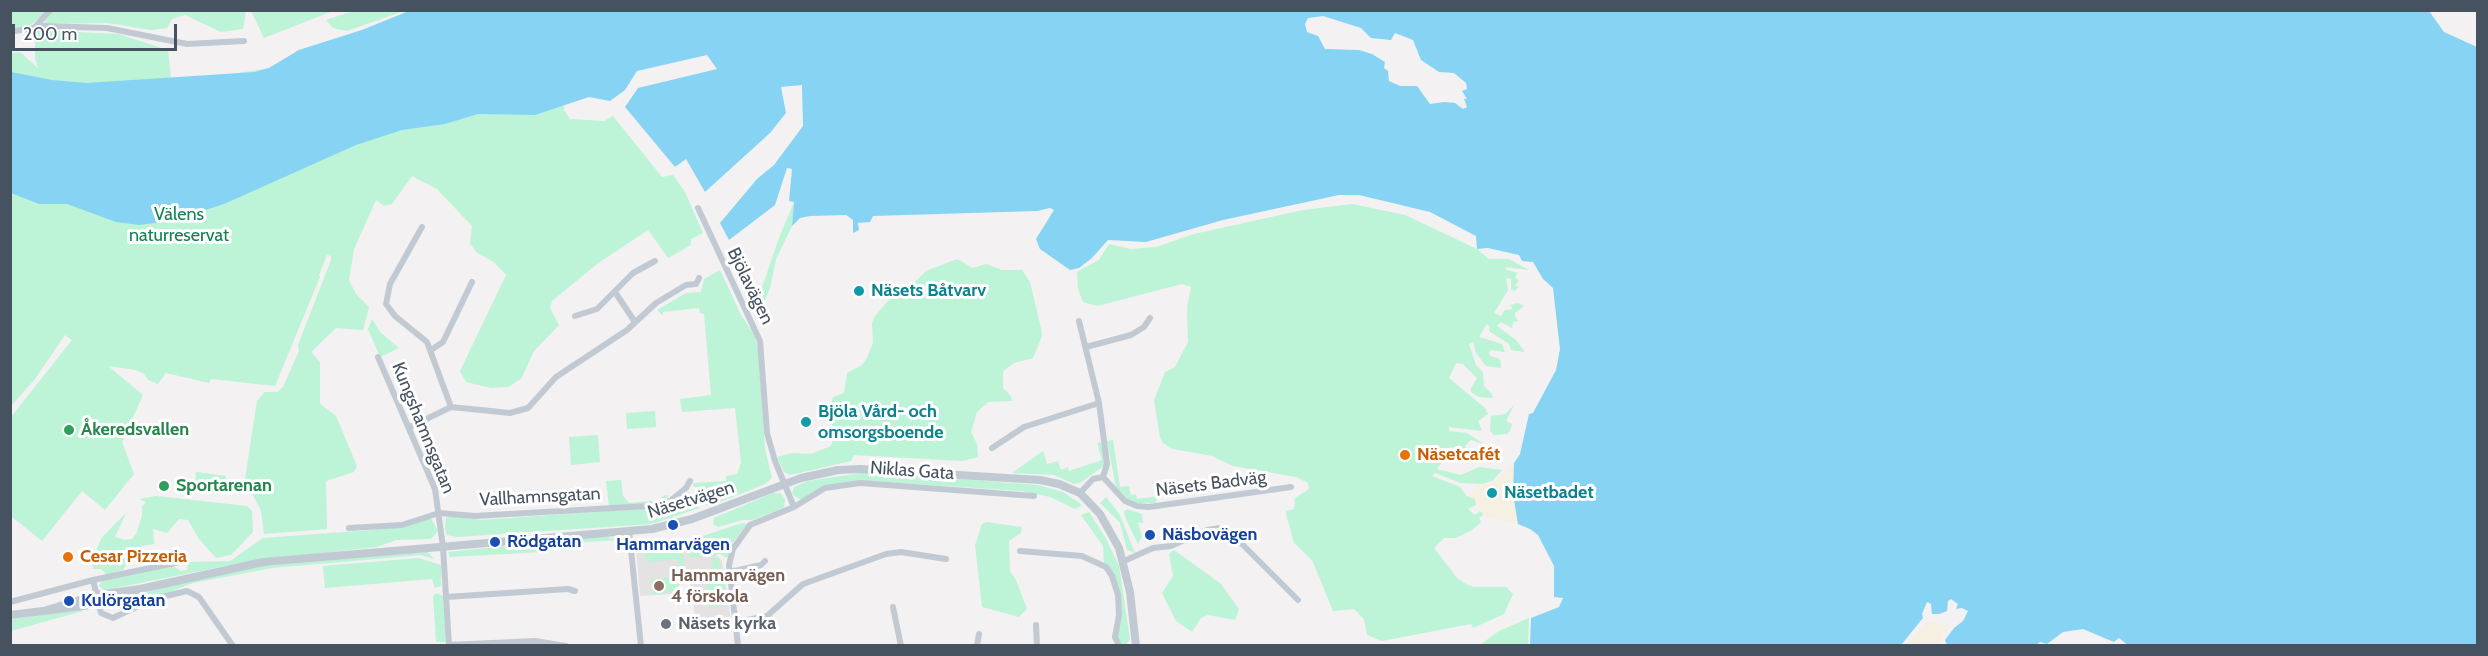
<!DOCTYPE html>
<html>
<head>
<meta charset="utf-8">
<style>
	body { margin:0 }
	#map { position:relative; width:2488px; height:656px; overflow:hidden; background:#f3f1f1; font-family:Cabin,sans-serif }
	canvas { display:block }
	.frame { position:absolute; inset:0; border:12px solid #475260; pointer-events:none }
	.scale { position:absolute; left:12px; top:24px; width:165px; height:27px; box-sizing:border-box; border:3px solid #475260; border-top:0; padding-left:8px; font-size:18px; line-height:21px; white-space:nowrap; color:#475260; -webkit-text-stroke:4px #fff; paint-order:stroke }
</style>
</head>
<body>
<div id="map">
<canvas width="2488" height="656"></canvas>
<div class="frame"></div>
<div class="scale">200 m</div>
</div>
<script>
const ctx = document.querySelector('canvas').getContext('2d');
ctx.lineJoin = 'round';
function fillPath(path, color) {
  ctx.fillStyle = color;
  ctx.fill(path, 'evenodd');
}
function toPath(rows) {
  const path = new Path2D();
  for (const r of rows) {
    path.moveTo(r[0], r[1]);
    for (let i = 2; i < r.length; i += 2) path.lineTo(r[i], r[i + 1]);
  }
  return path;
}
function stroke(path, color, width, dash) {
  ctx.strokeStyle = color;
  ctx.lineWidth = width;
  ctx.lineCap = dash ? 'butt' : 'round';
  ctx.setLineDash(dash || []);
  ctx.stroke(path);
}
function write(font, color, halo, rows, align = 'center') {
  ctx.font = font + ' Cabin,sans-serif';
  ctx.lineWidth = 6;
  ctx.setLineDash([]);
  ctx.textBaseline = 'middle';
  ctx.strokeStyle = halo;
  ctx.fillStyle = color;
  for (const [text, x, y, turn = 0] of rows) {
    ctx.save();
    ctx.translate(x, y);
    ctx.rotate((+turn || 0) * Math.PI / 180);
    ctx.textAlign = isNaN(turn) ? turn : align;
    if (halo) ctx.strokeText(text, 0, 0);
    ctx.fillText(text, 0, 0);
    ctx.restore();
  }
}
const education = toPath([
	[680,544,687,549,709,547,722,561,732,628,697,629,689,574,672,594,640,596,636,548,642,545,658,548]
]);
const green = toPath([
	[10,11,47,11,32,24,11,30],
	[52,11,246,11,243,29,221,32,185,15,172,19,167,28,151,30,108,23,43,24],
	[251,11,333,11,264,38],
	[353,11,353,10,404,11,347,31,333,28,326,20],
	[409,11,569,11,564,110,570,119,604,121,613,116,662,177,673,175,685,192,703,233,691,239,691,245,668,258,648,230,597,264,552,301,550,308,559,325,534,351,521,379,508,387,491,388,466,382,460,371,506,275,495,263,476,252,470,243,472,226,437,189,412,176,392,204,384,206,376,200,354,249,349,280,356,294,369,307,363,330,336,328,311,352,320,362,320,404,336,416,357,466,354,472,326,481,327,529,264,534,261,511,245,479,257,401,265,392,277,392,283,387,299,351,298,345,331,260,331,256,327,255,319,275,320,277,275,386,211,379,209,383,166,373,158,384,148,380,144,374,136,370,108,366,143,395,122,442,134,474,105,510,82,491,42,541,11,516,11,417,72,340,65,335,35,379,11,406,11,53,20,52,38,68,35,57,35,30,118,34,168,50,171,78,220,76,269,68,299,50,362,30],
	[794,202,792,226,776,259,770,288,760,312,757,307,758,299,779,238],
	[1352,204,1405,215,1477,249,1489,259,1509,259,1529,270,1505,267,1507,270,1518,273,1515,277,1519,281,1515,285,1519,287,1514,291,1511,289,1511,279,1506,278,1508,290,1494,313,1501,316,1505,310,1513,309,1510,305,1518,303,1524,306,1515,313,1515,317,1519,321,1513,322,1512,328,1501,322,1497,326,1516,340,1525,352,1511,350,1509,344,1489,331,1490,327,1487,324,1479,337,1502,344,1505,352,1492,350,1489,352,1490,356,1500,359,1501,368,1486,366,1476,353,1473,342,1469,344,1476,365,1483,372,1484,386,1492,394,1493,398,1479,397,1471,392,1470,390,1477,378,1463,364,1456,363,1449,378,1485,408,1488,414,1478,421,1482,431,1449,427,1449,431,1467,433,1484,444,1471,440,1465,446,1469,452,1459,447,1446,448,1444,459,1437,469,1461,475,1479,467,1502,470,1492,481,1482,484,1461,483,1435,473,1432,476,1460,487,1467,496,1475,499,1476,505,1468,509,1475,515,1480,511,1484,514,1479,518,1481,522,1472,530,1456,538,1444,538,1434,548,1457,578,1466,584,1474,587,1506,587,1513,594,1504,614,1473,628,1471,624,1382,641,1367,635,1364,619,1354,609,1333,611,1312,560,1294,543,1286,514,1286,511,1294,509,1295,498,1309,489,1308,483,1296,477,1233,466,1212,456,1173,449,1163,443,1160,437,1154,400,1165,372,1175,367,1188,342,1187,307,1191,287,1182,284,1097,306,1083,302,1078,289,1077,272,1099,260,1109,244,1131,249,1156,247,1194,234,1303,210],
	[957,259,973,268,986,264,1002,270,1022,270,1030,282,1041,328,1042,336,1033,358,1014,363,1003,371,1003,388,1011,396,1012,401,988,402,977,412,971,432,977,444,978,457,962,461,854,455,851,461,790,475,784,472,777,457,792,453,811,454,831,446,834,435,830,415,832,400,833,397,844,393,847,373,862,365,867,358,873,343,872,323,875,316,894,294,906,291,926,271],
	[720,270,741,315,755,336,758,349,765,449,772,478,765,484,710,506,704,504,699,487,694,487,693,483,726,481,726,476,737,474,741,463,735,408,682,412,680,399,711,395,704,314,700,313,699,308,663,312,663,316,657,310,686,293,701,292,704,279],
	[372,319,381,333,399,348,380,357,368,329],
	[1514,405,1506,421,1512,424,1510,431,1507,434,1494,435,1490,431,1491,416,1505,414],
	[655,411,656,427,627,429,626,413],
	[598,435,600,462,571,465,569,437],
	[1113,440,1120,487,1129,486,1131,495,1136,494,1137,499,1158,496,1155,503,1136,503,1127,498,1116,487,1107,441],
	[1102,442,1105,465,1080,483,1074,484,1054,475,1012,473,1043,451,1047,464,1058,461,1061,470,1068,467,1069,471,1102,460,1097,443],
	[196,472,226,476,224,489,195,485],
	[868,472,1038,485,1063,492,1082,505,1075,509,1050,497,1021,491,870,481,828,485,801,500,792,494,794,487,808,481],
	[621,480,623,496,629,503,662,500,662,496,669,495,665,499,658,502,609,507,606,481],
	[687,492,694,495,699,508,652,524,456,537,447,535,445,529,446,518,450,515,481,520,651,508],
	[773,493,780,493,785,499,784,507,779,510,752,520,742,520,718,527,713,524,714,518],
	[156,496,247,506,252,511,253,532,231,555,216,558,199,539,188,520,179,519,167,533,153,529,154,544,132,548,128,562,123,570,107,575,101,569,93,569,92,559,102,537,126,513,115,537,125,540,132,539,136,534,142,516,142,507,146,502,139,499],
	[1106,497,1120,515,1135,553,1127,550,1120,523,1100,503],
	[1127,509,1142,514,1143,523,1138,522,1142,537,1138,544,1125,517,1124,512],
	[1089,512,1105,537,1119,566,1130,639,1126,645,1120,644,1117,637,1122,615,1120,593,1109,568,1104,563,1103,546,1081,515],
	[431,518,438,531,431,539,396,540,377,547,245,562,105,590,99,586,102,581,171,565,181,571,187,570,188,562,230,561,263,538,372,530],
	[986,522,1022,527,1021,533,1009,541,1010,571,1016,580,1027,609,1019,617,982,607,975,545,982,524],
	[742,523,747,524,734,541,727,558,720,554,689,558,688,541],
	[601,536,621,540,567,543,542,552,450,557,448,552],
	[679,545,683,548,685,573,679,572,678,559,650,562,645,557,644,547,659,550],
	[1174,550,1221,584,1239,609,1235,620,1208,615,1201,618,1192,632,1176,621,1162,593,1173,576,1169,554],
	[427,551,434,559,421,555,272,568,193,583,135,605,133,597,163,587,265,565],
	[419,558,441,565,441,586,435,588,432,579,325,588,323,566],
	[712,558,718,558,722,569,727,605,709,607,705,570,713,569],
	[675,577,678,585,676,591,653,595,651,579],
	[437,593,443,596,446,642,436,642,433,596],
	[78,610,83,611,11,631,11,619],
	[1529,618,1528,645,1480,645,1499,631]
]);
const sand = toPath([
	[1514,463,1513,494,1518,524,1488,517,1480,511,1475,499,1469,496,1476,487,1493,483],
	[1927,621,1949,625,1942,638,1942,645,1907,645]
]);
const water = toPath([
	[409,11,2429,11,2444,32,2477,47,2477,645,2129,646,2119,638,2114,642,2083,629,2063,632,2047,644,2040,642,2036,645,1947,645,1945,640,1954,628,1963,621,1968,611,1962,608,1956,609,1958,604,1951,599,1948,601,1947,611,1939,614,1932,614,1931,604,1927,602,1922,614,1923,618,1901,645,1530,645,1531,618,1559,607,1563,598,1554,597,1554,566,1538,535,1530,529,1518,524,1513,494,1514,463,1520,454,1529,414,1533,413,1556,370,1560,349,1553,288,1543,279,1533,262,1522,261,1519,255,1488,248,1477,249,1476,236,1430,212,1359,195,1339,195,1223,220,1146,242,1108,240,1092,258,1079,268,1070,270,1040,249,1036,239,1054,210,1050,208,1037,211,873,216,870,222,858,223,859,230,853,233,853,220,846,215,810,216,800,218,792,226,794,202,789,201,792,169,787,168,775,205,729,240,720,223,757,179,774,165,803,126,802,85,781,87,786,113,770,133,705,192,686,159,675,167,625,107,638,88,717,69,707,55,637,71,625,90,610,101,589,97,535,115,478,114,445,124,402,130,356,145,224,204,171,221,139,225,116,222,67,204,39,204,11,193,11,72,52,80,86,83,255,72,269,68,299,50,362,30],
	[1323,16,1361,28,1371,38,1391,40,1395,33,1413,40,1421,60,1439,72,1454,73,1466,83,1467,89,1462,91,1467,99,1464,99,1467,107,1463,109,1455,103,1444,102,1430,104,1417,86,1400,86,1389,81,1388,71,1384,68,1385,62,1372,54,1359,50,1325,49,1318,36,1307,32,1305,24,1308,18]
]);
const minor = toPath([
	[36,26,50,10],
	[10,32,43,26,107,28,187,44,244,41],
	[698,208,760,341,767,433,775,461,794,507,750,525,733,549,729,565,738,646],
	[422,227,390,284,386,304,395,316,427,342,451,407],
	[615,292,635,322],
	[575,316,597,309,633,273,655,261],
	[1079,321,1099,403,1107,464,1103,477],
	[1086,347,1131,335,1144,327,1150,318],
	[431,350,443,342,472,282],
	[378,357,435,489,443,547,449,646],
	[410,427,451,407,510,413,528,408,556,377,627,330,656,303,686,285,696,284,699,278],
	[992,448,1024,427,1099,403],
	[1080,493,1093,479,1103,477,1125,501,1137,506,1149,507,1291,487],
	[794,507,825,488,860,483,1034,496],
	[349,528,402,525,439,513,475,516,648,506,670,501,686,488,690,481],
	[629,531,641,646],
	[1020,551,1082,556,1106,567,1112,576,1118,595,1119,615,1115,637,1119,646],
	[184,561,93,580,101,613,113,618,153,599,187,591,199,597,233,646],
	[1124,561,1153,548,1171,546,1207,530,1220,528,1242,544,1298,600],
	[730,572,761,565,765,561],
	[446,597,568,589,575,591],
	[10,602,93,580],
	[893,607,901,646],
	[737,622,767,616,803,584,886,554,901,552,946,559],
	[1036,625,1037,646],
	[449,645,535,641,566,646],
	[977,646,979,634]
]);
const tertiary = toPath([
	[47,610,96,595,140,589,263,562,652,529,692,519,801,478,838,470,860,469,1040,480,1059,484,1080,493,1100,514,1119,548,1130,592,1136,646],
	[10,615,84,606,125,596,140,589]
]);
const markers = [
	[859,291,6,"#0f9aa8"],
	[806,422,6,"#0f9aa8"],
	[69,430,6,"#2e9e5b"],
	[1405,455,6,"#e8710a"],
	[164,486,6,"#2e9e5b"],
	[1492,493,6,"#0f9aa8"],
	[673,525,6,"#1a4fb4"],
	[1150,535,6,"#1a4fb4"],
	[495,542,6,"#1a4fb4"],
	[68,557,6,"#e8710a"],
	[659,586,6,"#8d6e63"],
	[69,601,6,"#1a4fb4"],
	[666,624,6,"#6b7280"]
];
const parkNames = [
	["Välens",179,215],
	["naturreservat",179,236]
];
const streetNames = [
	["Bjölavägen",750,286,64],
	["Kungshamnsgatan",423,428,68],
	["Niklas Gata",912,471,4],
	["Näsets Badväg",1211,484,-7],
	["Vallhamnsgatan",540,497,-3],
	["Näsetvägen",691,500,-17]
];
const cultureNames = [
	["Näsets Båtvarv",871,291],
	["Bjöla Vård- och",818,412],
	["omsorgsboende",818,433],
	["Näsetbadet",1504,493]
];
const leisureNames = [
	["Åkeredsvallen",81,430],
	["Sportarenan",176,486]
];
const foodNames = [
	["Näsetcafét",1417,455],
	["Cesar Pizzeria",80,557]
];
const transitNames = [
	["Näsbovägen",1162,535],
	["Rödgatan",507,542],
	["Hammarvägen",673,545,"center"],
	["Kulörgatan",81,601]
];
const educationNames = [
	["Hammarvägen",671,576],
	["4 förskola",671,597]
];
const worshipNames = [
	["Näsets kyrka",678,624]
];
fillPath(education, '#e4e2e3');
fillPath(green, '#bdf3d7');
fillPath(sand, '#f5f0e1');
fillPath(water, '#87d3f3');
stroke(minor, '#c1cad3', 6);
stroke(tertiary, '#c1cad3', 8);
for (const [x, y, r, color] of markers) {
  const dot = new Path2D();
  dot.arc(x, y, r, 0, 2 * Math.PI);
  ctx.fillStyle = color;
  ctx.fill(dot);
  stroke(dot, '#fff', 2);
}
write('18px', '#118354', '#fff', parkNames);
write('18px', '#475260', '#fff', streetNames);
write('bold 18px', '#0d838f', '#fff', cultureNames, 'left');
write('bold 18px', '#27864d', '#fff', leisureNames, 'left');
write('bold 18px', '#c56008', '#fff', foodNames, 'left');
write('bold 18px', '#164399', '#fff', transitNames, 'left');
write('bold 18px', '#785e54', '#fff', educationNames, 'left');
write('bold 18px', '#5b616d', '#fff', worshipNames, 'left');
</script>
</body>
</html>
